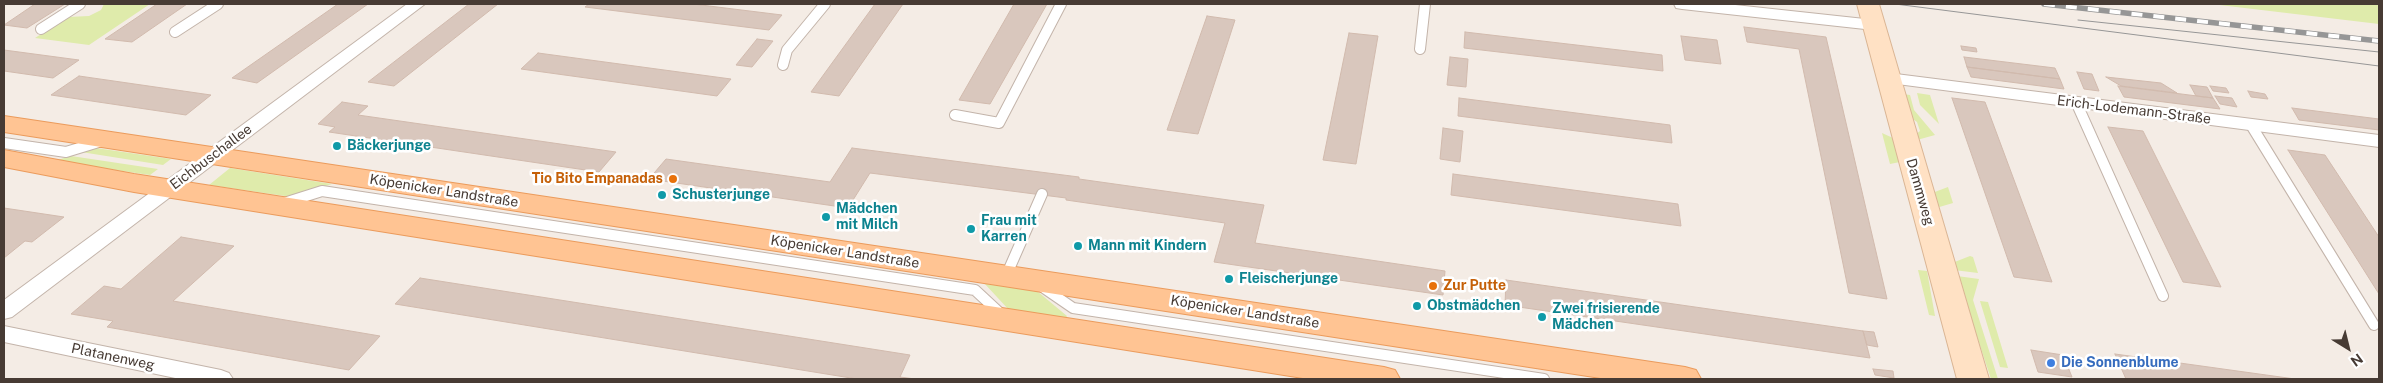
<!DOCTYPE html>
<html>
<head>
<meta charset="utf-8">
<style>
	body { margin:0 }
	#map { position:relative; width:2383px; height:383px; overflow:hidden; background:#f4ece5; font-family:"Public Sans",sans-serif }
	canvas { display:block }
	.frame { position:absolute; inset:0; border:5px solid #473b34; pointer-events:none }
	.north { position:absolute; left:2323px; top:323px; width:50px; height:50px; -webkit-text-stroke:4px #fff; paint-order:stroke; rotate:144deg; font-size:14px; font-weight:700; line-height:20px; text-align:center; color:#473b34 }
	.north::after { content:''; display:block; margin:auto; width:18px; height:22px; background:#473b34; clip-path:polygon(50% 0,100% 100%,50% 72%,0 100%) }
</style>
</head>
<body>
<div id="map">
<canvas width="2383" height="383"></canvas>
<div class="frame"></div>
<div class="north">N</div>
</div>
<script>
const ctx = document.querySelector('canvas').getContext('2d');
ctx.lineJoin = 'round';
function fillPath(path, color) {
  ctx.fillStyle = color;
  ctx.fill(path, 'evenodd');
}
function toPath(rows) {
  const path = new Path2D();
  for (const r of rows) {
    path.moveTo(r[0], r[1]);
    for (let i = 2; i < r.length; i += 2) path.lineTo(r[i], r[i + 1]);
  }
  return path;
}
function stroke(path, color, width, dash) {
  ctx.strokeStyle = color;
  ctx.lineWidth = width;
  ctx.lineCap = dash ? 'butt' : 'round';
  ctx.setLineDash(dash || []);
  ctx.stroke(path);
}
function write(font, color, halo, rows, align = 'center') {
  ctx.font = font + ' "Public Sans",sans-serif';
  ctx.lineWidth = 5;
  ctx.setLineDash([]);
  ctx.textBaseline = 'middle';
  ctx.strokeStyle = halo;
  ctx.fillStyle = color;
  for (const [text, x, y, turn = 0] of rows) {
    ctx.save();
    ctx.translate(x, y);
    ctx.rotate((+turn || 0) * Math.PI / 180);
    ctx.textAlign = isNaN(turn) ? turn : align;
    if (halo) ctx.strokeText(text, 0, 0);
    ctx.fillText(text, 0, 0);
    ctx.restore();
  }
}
const green = toPath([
	[104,4,150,4,89,45,35,38,68,17,89,16,101,10],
	[2211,4,2379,4,2379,24],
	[1917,93,1930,95,1939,124,1920,105],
	[1903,94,1910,95,1914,110,1935,135,1917,140,1915,135,1920,131,1917,122,1910,117],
	[1882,133,1893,138,1900,162,1890,164],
	[96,148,171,159,163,165,81,152],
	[71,156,158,169,150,175,54,161],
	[230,168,332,184,292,197,209,185],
	[1948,187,1953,203,1936,208,1932,193],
	[1970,256,1973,257,1978,273,1954,270,1952,263],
	[1918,270,1927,271,1935,316,1929,315],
	[1957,276,1979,279,1973,300,1998,379,1991,379],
	[984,283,1037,291,1067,316,1066,318,1009,310],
	[1980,301,1988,302,2008,368,2000,367]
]);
const building = toPath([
	[35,4,65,4,27,28,4,25,35,4],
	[157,4,187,4,132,42,105,39,157,4],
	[338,4,368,4,257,83,232,78,338,4],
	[469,4,498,4,394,86,368,82,469,4],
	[589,4,693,4,782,15,769,30,585,7,589,4],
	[875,4,903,4,839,96,811,92,875,4],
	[1014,4,1047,4,990,104,959,100,1014,4],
	[1207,16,1235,20,1198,134,1167,130,1207,16],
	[1744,27,1826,37,1887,299,1849,293,1799,49,1747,42,1744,27],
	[1465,32,1662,55,1663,71,1464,48,1465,32],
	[1349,33,1378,36,1356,164,1323,160,1349,33],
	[1681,36,1717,40,1721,64,1685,60,1681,36],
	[757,39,773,41,752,67,736,65,757,39],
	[1961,46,1976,48,1977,52,1962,50,1961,46],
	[4,50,79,60,53,78,4,71,4,50],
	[538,53,731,79,717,96,521,69,538,53],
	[1450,57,1468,59,1466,87,1447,85,1450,57],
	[1964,57,2055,68,2060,79,1967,67,1964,57],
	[1967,67,2060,79,2064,89,1971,77,1967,67],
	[2077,72,2092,74,2099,91,2084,89,2077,72],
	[79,76,211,95,186,115,51,95,79,76],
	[2106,77,2161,83,2177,93,2121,86,2106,77],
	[2190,85,2207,87,2213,98,2196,96,2190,85],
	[2118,86,2213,98,2220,109,2124,97,2118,86],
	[2210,86,2226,88,2229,93,2213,91,2210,86],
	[2248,91,2265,94,2268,99,2251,97,2248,91],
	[2215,96,2232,98,2237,107,2220,104,2215,96],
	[1459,98,1670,125,1672,143,1458,116,1459,98],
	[1952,98,1985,102,2052,282,2014,277,1952,98],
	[342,102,368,106,358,115,616,152,599,172,329,132,335,127,318,124,342,102],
	[2292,108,2379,119,2379,130,2299,120,2292,108],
	[2108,127,2143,131,2221,287,2183,282,2108,127],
	[1443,128,1463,131,1460,162,1440,159,1443,128],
	[852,148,1079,177,1079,179,1264,205,1255,243,1445,271,1443,295,1214,262,1225,223,1066,200,1066,198,870,173,848,208,649,179,666,159,830,182,852,148],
	[2288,150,2325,155,2379,237,2379,294,2288,150],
	[1453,174,1678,204,1681,226,1451,195,1453,174],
	[4,208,64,217,32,242,25,241,4,258,4,208],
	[181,237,234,246,173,301,380,336,349,370,107,327,113,321,71,314,104,286,121,289,181,237],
	[420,278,910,355,900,377,915,379,857,379,395,304,420,278],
	[1506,280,1863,331,1870,358,1505,305,1506,280],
	[1863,331,1874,332,1878,347,1867,345,1863,331],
	[2031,350,2063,355,2072,377,2038,372,2031,350],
	[2115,354,2295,379,2126,379,2115,354],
	[1873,369,1893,371,1894,378,1875,375,1873,369]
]);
const lane = toPath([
	[41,29,80,4],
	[175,32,218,4],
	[1420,49,1425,4],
	[783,65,787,50,825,4],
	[2076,102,2163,296],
	[955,115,999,123,1061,4],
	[2251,125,2374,325],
	[4,143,66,152,102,141],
	[284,203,322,191,975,290,1003,316],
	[1006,276,1042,194],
	[1041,286,1073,308,1544,379]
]);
const street = toPath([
	[407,4,425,4,12,317,4,319,4,300,407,4],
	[1674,4,1726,4,1874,20,1880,21,1883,25,1880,29,1874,30,1682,9,1676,8,1674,4],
	[1888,73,2379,135,2379,147,1882,82,1879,78,1882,74,1888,73],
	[4,326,221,370,229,373,233,379,180,379,4,342,4,326]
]);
const secondary = toPath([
	[1857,4,1879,4,1989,379,1957,379,1857,4]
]);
const primary = toPath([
	[4,116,1685,367,1696,370,1701,379,1607,379,4,132,4,116],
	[4,150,134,174,1384,367,1395,370,1400,379,1309,379,134,192,4,167,4,150]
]);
const tram = toPath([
	[1895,4,2379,66],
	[2078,20,2379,52]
]);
const rail = toPath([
	[2044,4,2379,41]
]);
const markers = [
	[337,146,5,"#0f9aa8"],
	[673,179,5,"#e8710a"],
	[662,195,5,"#0f9aa8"],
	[826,217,5,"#0f9aa8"],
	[971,229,5,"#0f9aa8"],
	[1078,246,5,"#0f9aa8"],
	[1229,279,5,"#0f9aa8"],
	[1433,286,5,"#e8710a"],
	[1417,306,5,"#0f9aa8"],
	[1542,317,5,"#0f9aa8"],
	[2051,363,5,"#3f7fe0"]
];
const streetNames = [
	["Erich-Lodemann-Straße",2134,110,7],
	["Eichbuschallee",211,157,-37],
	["Köpenicker Landstraße",444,191,9],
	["Dammweg",1920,192,74],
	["Köpenicker Landstraße",845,252,9],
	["Köpenicker Landstraße",1245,312,9],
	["Platanenweg",113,357,12]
];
const cultureNames = [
	["Bäckerjunge",347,146],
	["Schusterjunge",672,195],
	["Mädchen",836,209],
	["mit Milch",836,225],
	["Frau mit",981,221],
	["Karren",981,237],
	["Mann mit Kindern",1088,246],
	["Fleischerjunge",1239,279],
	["Obstmädchen",1427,306],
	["Zwei frisierende",1552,309],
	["Mädchen",1552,325]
];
const foodNames = [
	["Tio Bito Empanadas",663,179],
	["Zur Putte",1443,286,"left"]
];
const shopNames = [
	["Die Sonnenblume",2061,363]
];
fillPath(green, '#dfebab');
fillPath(building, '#d9c7bd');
stroke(building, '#d1baad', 1);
stroke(lane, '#c3b4aa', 12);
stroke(street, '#c3b4aa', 2);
stroke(secondary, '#dab594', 2);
stroke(primary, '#eb9b5c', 2);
stroke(lane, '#fff', 10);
fillPath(street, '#fff');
fillPath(secondary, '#ffe1c4');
fillPath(primary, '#ffc493');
stroke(tram, '#969696', 1);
stroke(rail, '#969696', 5.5);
stroke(rail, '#fff', 4, [11]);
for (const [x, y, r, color] of markers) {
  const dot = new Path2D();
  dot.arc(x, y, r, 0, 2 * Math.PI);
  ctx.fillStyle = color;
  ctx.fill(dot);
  stroke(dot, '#fff', 2);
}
write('14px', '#473b34', '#fff', streetNames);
write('bold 14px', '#0d838f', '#fff', cultureNames, 'left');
write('bold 14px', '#c56008', '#fff', foodNames, 'right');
write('bold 14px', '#366cbe', '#fff', shopNames, 'left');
</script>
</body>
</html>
